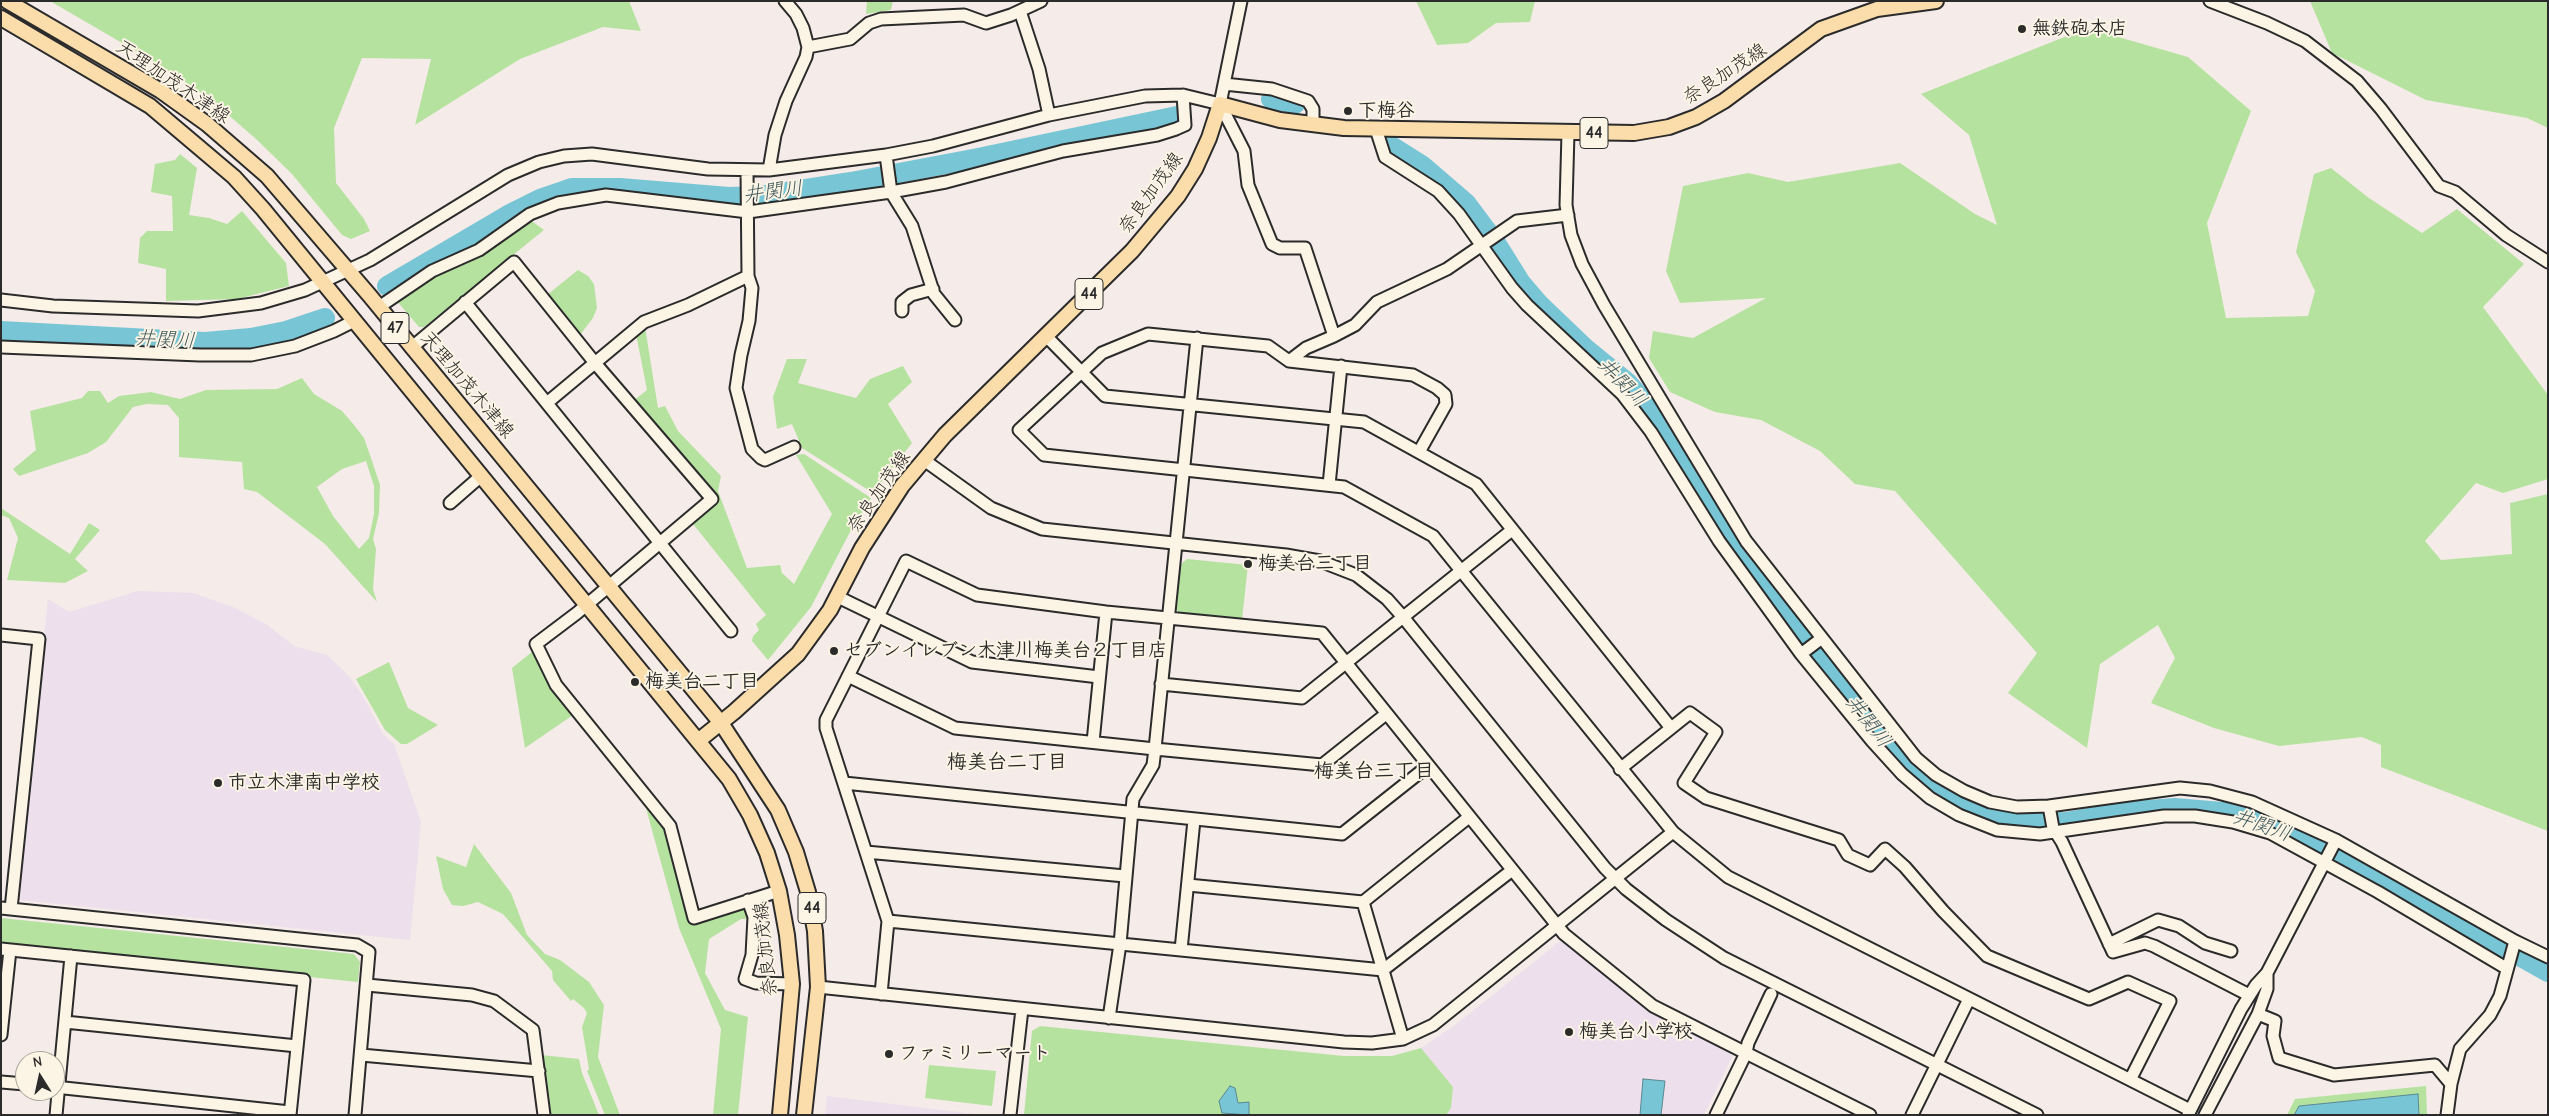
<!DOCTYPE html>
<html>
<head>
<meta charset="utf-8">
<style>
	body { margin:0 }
	#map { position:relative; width:2549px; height:1116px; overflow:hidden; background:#f5ebe8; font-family:"Comic Neue",sans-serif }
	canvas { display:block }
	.frame { position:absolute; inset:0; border:2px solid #2b2b2b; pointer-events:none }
	.north { position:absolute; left:15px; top:1051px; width:50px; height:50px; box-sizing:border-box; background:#fcf5e5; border:1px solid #a8a49b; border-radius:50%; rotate:350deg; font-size:14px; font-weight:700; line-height:20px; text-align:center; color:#2b2b2b }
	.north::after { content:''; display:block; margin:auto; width:18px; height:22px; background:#2b2b2b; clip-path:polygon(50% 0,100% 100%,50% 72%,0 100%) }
</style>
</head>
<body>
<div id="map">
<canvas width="2549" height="1116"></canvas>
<div class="frame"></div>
<div class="north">N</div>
</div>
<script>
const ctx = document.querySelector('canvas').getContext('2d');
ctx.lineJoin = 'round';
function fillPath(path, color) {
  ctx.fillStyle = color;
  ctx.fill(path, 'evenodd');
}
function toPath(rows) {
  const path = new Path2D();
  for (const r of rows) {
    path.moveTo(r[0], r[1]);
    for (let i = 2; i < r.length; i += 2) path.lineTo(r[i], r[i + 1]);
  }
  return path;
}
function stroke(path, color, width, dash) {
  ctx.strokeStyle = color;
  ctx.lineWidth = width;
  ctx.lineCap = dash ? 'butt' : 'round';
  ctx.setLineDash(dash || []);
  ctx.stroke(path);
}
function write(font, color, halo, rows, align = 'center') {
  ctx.font = font + ' "Comic Neue","Klee One",sans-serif';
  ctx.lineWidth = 4;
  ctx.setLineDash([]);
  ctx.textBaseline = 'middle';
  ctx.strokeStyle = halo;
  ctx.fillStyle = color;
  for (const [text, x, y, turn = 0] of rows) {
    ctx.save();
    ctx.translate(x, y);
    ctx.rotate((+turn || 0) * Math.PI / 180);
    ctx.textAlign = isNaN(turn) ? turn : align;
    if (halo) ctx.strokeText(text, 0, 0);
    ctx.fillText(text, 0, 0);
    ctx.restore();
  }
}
const built = toPath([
	[138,591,193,593,233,607,266,624,294,646,327,655,350,677,365,700,383,734,394,744,421,822,410,940,20,900,17,895,48,599,69,612],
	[1559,942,1566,942,1651,1011,1730,1051,1732,1057,1704,1115,1446,1115,1451,1108,1453,1087,1421,1048,1455,1025],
	[827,1096,982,1115,825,1115]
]);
const green = toPath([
	[50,1,629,1,641,31,603,27,520,59,415,125,431,59,362,58,334,128,336,183,364,219,370,231,351,239,342,235,292,174,256,139,209,98,153,61],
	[867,1,893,1,891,10,866,14],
	[1416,1,1535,1,1530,22,1496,23,1468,43,1437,45],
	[2310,1,2548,1,2548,128,2527,118,2426,100,2332,53],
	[2087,28,2188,57,2251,111,2207,223,2226,318,2308,316,2315,291,2296,252,2314,174,2331,168,2369,198,2422,233,2457,209,2524,264,2483,307,2548,395,2548,479,2503,493,2476,483,2425,541,2441,560,2512,554,2510,503,2548,494,2548,831,2381,767,2381,745,2362,737,2279,746,2214,728,2151,703,2175,658,2158,625,2100,664,2087,748,2008,693,2037,653,1895,491,1855,484,1820,451,1761,420,1715,412,1670,392,1649,358,1653,331,1693,338,1766,298,1680,303,1666,271,1683,186,1748,173,1788,182,1900,163,1975,214,1997,225,1969,135,1921,94],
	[180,154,197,168,189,215,209,218,227,224,242,211,286,263,289,286,237,299,166,301,166,269,138,263,140,238,147,231,173,231,172,196,151,192,155,164,175,160],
	[529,219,544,230,424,327,419,327,396,300,443,270,459,267,472,261],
	[578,270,588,276,594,284,597,308,593,318,580,335,547,295],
	[645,327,658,408,665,406,678,431,721,476,718,491,747,568,780,565,782,573,794,584,832,514,796,455,804,454,871,498,851,530,811,607,768,660,752,641,753,636,759,630,756,624,766,615,693,524,716,504,633,401,647,390,636,334],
	[787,359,807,359,798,383,856,398,870,379,903,366,912,382,888,404,912,443,873,493,802,448,792,424,777,429,773,397],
	[302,378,314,394,342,411,354,425,364,438,371,458,380,485,379,513,373,539,376,549,373,589,377,602,325,544,257,492,244,489,242,462,179,457,179,418,168,405,147,404,133,407,106,442,88,453,19,476,13,469,36,450,30,411,82,398,88,391,100,391,108,403,119,396,151,392,180,399,206,390,277,389],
	[366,461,374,486,374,514,369,538,359,549,333,516,317,487,342,469],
	[1,508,70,554,89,523,97,528,100,530,75,559,88,571,65,583,7,580,18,538,9,518,1,515],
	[1187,559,1248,565,1242,620,1180,614,1176,609,1181,564],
	[533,651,550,686,573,715,525,748,512,668],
	[389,662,408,708,438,725,407,744,401,744,385,730,356,679],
	[644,801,666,830,689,924,740,908,747,912,750,919,741,919,709,939,705,973,725,1010,748,1017,738,1115,713,1115,721,1029,679,928],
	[474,844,511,893,527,935,545,954,560,960,589,982,604,1005,598,1057,620,1115,605,1115,587,1071,589,1069,582,1027,587,1013,584,1008,573,999,571,1001,553,980,552,971,503,914,478,902,463,906,452,905,443,889,436,856,466,867],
	[1,918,354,954,360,962,358,982,1,945],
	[1040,1026,1344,1056,1392,1056,1421,1048,1453,1087,1451,1108,1446,1115,1024,1115,1032,1031],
	[541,1055,579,1059,582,1073,599,1115,549,1115],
	[929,1065,996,1071,992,1106,925,1098],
	[2426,1086,2427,1115,2419,1115,2418,1095,2299,1106,2294,1115,2287,1115,2295,1099]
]);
const water = toPath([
	[1643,1079,1665,1081,1661,1115,1640,1115,1643,1079],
	[1230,1086,1235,1088,1238,1103,1249,1102,1249,1115,1222,1113,1219,1101,1230,1086],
	[2418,1094,2419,1115,2294,1115,2299,1106,2418,1094]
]);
const river = toPath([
	[1271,99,1295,104],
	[1388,144,1423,166,1466,203,1496,243,1521,283,1539,304,1585,348,1628,383,1641,398,1772,601,1908,773,1928,788,1957,806,1980,815,2017,824,2066,822,2121,812,2175,808,2222,812,2258,822,2297,838,2410,895,2548,972],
	[387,286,508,215,540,199,572,188,620,188,729,197,761,196,851,182,978,158,1177,116],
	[1,331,205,342,251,338,286,331,325,318]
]);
const minor = toPath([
	[1241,1,1220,104,1244,151,1248,185,1272,244,1280,248,1305,248,1334,336,1355,325,1377,302,1447,269,1517,221,1568,215],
	[2210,1,2267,23,2305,41,2357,81,2381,109,2439,186,2455,192,2506,235,2548,262],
	[1020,11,1039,69,1049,115],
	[808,47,850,39,869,23,881,19,964,15,986,23,1011,15,1041,1],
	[1224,84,1272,89,1308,101,1313,109,1313,125],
	[1376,129,1385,157,1438,191,1459,214,1512,288,1527,305,1622,394,1651,432,1719,541,1801,654,1822,638],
	[1568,133,1566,205,1571,235,1582,264,1604,305,1746,541,1916,758,1936,775,1964,791,1990,802,2017,807,2049,806,2180,788,2210,791,2252,802,2336,840,2515,941,2548,957],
	[886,155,891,192,912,226,934,294,955,320],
	[747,170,748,276,752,288,749,321,741,355,736,388,752,449,761,458,765,460,794,447],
	[769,170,775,135,786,101,806,57,808,47,803,28,796,14,785,1],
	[1,300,53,306,198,311,261,303,305,290,370,260,508,175,539,162,564,156,592,154,708,169,769,170,886,155,933,146,1049,115,1145,96,1183,95,1220,104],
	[465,302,731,631],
	[379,307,432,271,479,250,530,214,558,203,606,195,748,212,891,192,946,182,1063,151,1157,135,1176,129,1185,125,1183,95],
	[902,311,902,302,911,295,933,289],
	[1047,337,1105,396,1364,422,1476,484,1671,728],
	[1197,338,1155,749,1322,765,1386,714],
	[1,347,200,355,251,355,295,346,334,331,354,321],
	[411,348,514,262,595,363,712,499,577,613,536,644,556,685,670,826,694,918,779,891],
	[1289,361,1306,348,1334,336],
	[548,402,644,322,688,305,748,276],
	[1419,452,1446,404,1445,395,1437,388,1413,375,1289,361,1268,346,1148,334,1102,353,1019,430,1044,455,1344,487,1433,536,1673,832,1728,877,2190,1110],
	[924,460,991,508,1042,529,1286,555,1320,561,1356,575,1387,599,1403,617,1605,868,1626,889,1666,920,1724,958,2037,1115],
	[1329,485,1341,366],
	[450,503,481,476],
	[838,597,972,662,1099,677],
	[1,635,39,639,11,909],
	[1801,654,1872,741,1902,774,1930,798,1959,815,1997,830,2040,834,2164,816,2195,816,2233,822,2270,833,2378,892,2506,968],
	[848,676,955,728,1155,749,1153,765,1133,799,1120,944,1109,1018],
	[1161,684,1302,698,1512,530],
	[1093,742,1106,612],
	[1620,769,1690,713,1716,732,1684,783,1706,798,1839,840,1848,855,1870,865,1885,849,1905,867,1943,911,1987,956,2089,999,2128,982,2170,1001,2131,1078],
	[844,783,1342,834,1428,766],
	[2049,806,2053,828,2062,842,2113,952,2145,943,2154,946,2249,995],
	[866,852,1125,876],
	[1188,885,1363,902,1469,817],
	[748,900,754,917,752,955,745,979,756,983,792,984],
	[1363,902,1403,1039],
	[1,908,357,945,369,952,355,1115],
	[888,921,1383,970,1511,871],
	[2109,944,2158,920,2179,926,2205,943,2231,951],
	[1,949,304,980,290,1115],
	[1181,950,1194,820],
	[367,985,472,995,494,1001,533,1030,544,1115],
	[818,987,1344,1042,1372,1043,1403,1039,1433,1025,1673,832],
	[881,994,888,921,826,728,826,720,906,561,977,595,1106,612,1322,633,1564,934,1653,1006,1746,1053,1716,1115],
	[1771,994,1748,1043,1746,1053,1870,1115],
	[2258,1014,2275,1021,2273,1036,2279,1058,2334,1075,2435,1065,2451,1084],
	[65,1022,297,1046],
	[1,1035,10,950],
	[361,1055,539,1071],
	[1,1082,25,1084],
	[55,1087,290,1112],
	[56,1115,71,956],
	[1010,1115,1022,1009],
	[1912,1115,1969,999],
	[2188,1115,2241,1009,2256,985,2267,973,2336,840],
	[2205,1115,2258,1014,2267,989,2267,973],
	[2447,1115,2451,1084,2460,1049,2490,1015,2500,996,2515,941]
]);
const major = toPath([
	[7,1,161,91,207,124,267,176,370,296,721,723,778,810,796,852,808,892,815,931,818,987,804,1115],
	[1,18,150,106,234,177,263,209,729,779,750,815,767,853,779,891,787,935,792,984,780,1115],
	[698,741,734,712,798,654,830,610,862,548,902,486,945,435,1132,251,1178,196,1195,169,1209,138,1220,104,1280,120,1344,128,1634,133,1669,127,1696,117,1724,101,1821,29,1877,9,1936,1]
]);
const markers = [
	[2022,29,5,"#2b2b2b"],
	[1348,111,5,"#2b2b2b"],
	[1248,564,5,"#2b2b2b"],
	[834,651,5,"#2b2b2b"],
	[635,682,5,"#2b2b2b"],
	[218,783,5,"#2b2b2b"],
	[1569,1032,5,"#2b2b2b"],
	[889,1054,5,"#2b2b2b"]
];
const shields = [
	[1594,133,28],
	[1089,294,28],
	[395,328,28],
	[812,908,28]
];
const shieldNames = [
	["44",1594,133],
	["44",1089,294],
	["47",395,328],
	["44",812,908]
];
const poiNames = [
	["無鉄砲本店",2032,29],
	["下梅谷",1358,111],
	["梅美台三丁目",1258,564],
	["セブンイレブン木津川梅美台２丁目店",844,651],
	["梅美台二丁目",645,682],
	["市立木津南中学校",228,783],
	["梅美台小学校",1579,1032],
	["ファミリーマート",899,1054]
];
const streetNames = [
	["奈良加茂線",1725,74,-33],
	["天理加茂木津線",173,82,34],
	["奈良加茂線",1151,193,-54],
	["天理加茂木津線",467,385,50],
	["奈良加茂線",879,492,-55],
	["奈良加茂線",766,949,-96]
];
const waterNames = [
	["井関川",773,192,-7],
	["井関川",165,340,3],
	["井関川",1622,383,46],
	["井関川",1868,722,52],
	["井関川",2262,826,19]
];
const neighbourhoodNames = [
	["梅美台二丁目",1007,762],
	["梅美台三丁目",1374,771]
];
fillPath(built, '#eddfeb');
fillPath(green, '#b6e2a0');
fillPath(water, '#78c6d5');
stroke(water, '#598891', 1);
stroke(river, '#78c6d5', 20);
stroke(minor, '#2b2b2b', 15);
stroke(major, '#2b2b2b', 18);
stroke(minor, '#fcf5e5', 11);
stroke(major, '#faddab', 14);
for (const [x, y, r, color] of markers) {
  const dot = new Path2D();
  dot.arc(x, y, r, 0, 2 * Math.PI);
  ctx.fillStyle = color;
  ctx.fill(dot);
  stroke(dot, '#fcf5e5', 2);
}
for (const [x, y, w] of shields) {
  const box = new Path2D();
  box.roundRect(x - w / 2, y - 15.5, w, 31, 4);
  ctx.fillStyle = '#fcf5e5';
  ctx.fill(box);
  stroke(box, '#2b2b2b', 1);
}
write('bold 18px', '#2b2b2b', null, shieldNames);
write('bold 19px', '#2b2b2b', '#fcf5e5', poiNames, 'left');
write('19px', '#2b2b2b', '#fcf5e5', streetNames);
write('italic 20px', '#425a5e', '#fcf5e5', waterNames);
write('bold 20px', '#2b2b2b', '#fcf5e5', neighbourhoodNames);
</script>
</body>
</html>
